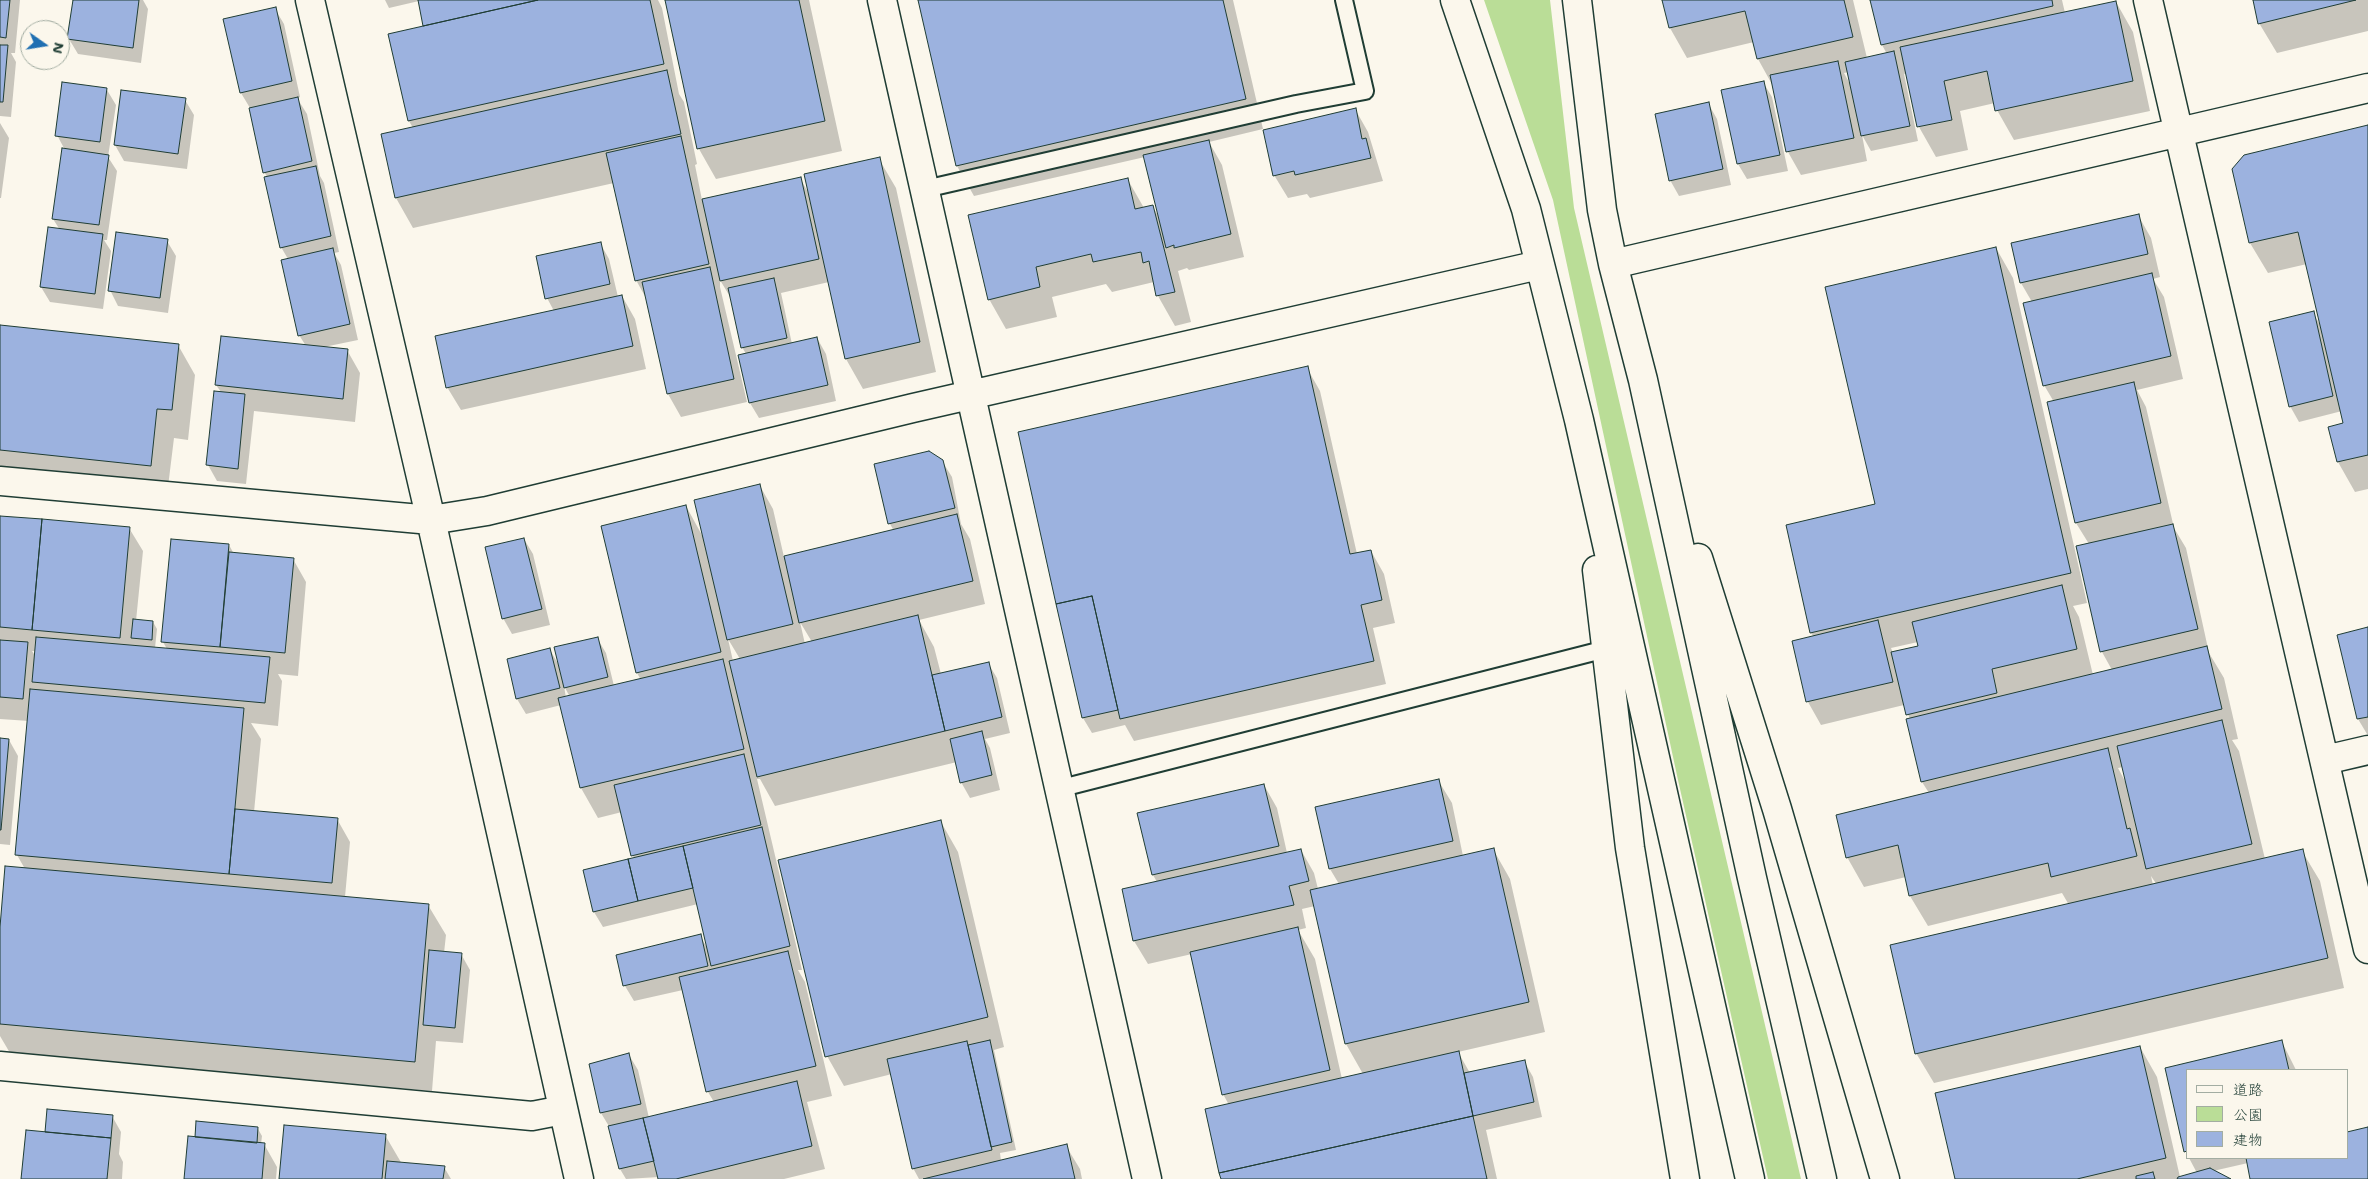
<!DOCTYPE html>
<html>
<head>
<meta charset="utf-8">
<style>
	body { margin:0 }
	#map { position:relative; width:2368px; height:1179px; overflow:hidden; background:#fbf7ec; font-family:"Shantell Sans","Klee One",sans-serif }
	canvas { display:block }
	.legend { position:absolute; left:2186px; top:1069px; width:162px; height:90px; box-sizing:border-box; background:#fbf7ec; border:1px solid #a3ada2; margin:0; padding:6px 9px; list-style:none; font-size:15px; color:#1f3d34 }
	.legend li { display:flex; align-items:center; gap:10px; height:25px }
	.legend b { width:25px; border:1px solid #a3ada2 }
	.north { position:absolute; left:20px; top:20px; width:50px; height:50px; box-sizing:border-box; background:#fbf7ec; border:1px solid #a3ada2; border-radius:50%; rotate:103deg; font-size:14px; font-weight:700; line-height:20px; text-align:center; color:#1f3d34 }
	.north::after { content:''; display:block; margin:auto; width:18px; height:22px; background:#1f6fb2; clip-path:polygon(50% 0,100% 100%,50% 72%,0 100%) }
</style>
</head>
<body>
<div id="map">
<canvas width="2368" height="1179"></canvas>
<ul class="legend">
<li><b style="height:6px;background:#fbf7ec"></b>道路</li>
<li><b style="height:14px;background:#badd97"></b>公園</li>
<li><b style="height:14px;background:#9cb2df"></b>建物</li>
</ul>
<div class="north">N</div>
</div>
<script>
const ctx = document.querySelector('canvas').getContext('2d');
ctx.lineJoin = 'round';
function fillPath(path, color) {
  ctx.fillStyle = color;
  ctx.fill(path, 'evenodd');
}
function toPath(rows) {
  const path = new Path2D();
  for (const r of rows) {
    path.moveTo(r[0], r[1]);
    for (let i = 2; i < r.length; i += 2) path.lineTo(r[i], r[i + 1]);
  }
  return path;
}
function stroke(path, color, width, dash) {
  ctx.strokeStyle = color;
  ctx.lineWidth = width;
  ctx.lineCap = dash ? 'butt' : 'round';
  ctx.setLineDash(dash || []);
  ctx.stroke(path);
}
const green = toPath([
	[1484,0,1550,0,1574,208,1801,1179,1768,1179,1678,780,1553,200]
]);
const shadow = toPath([
	[0,0,20,0,15,53,11,53,16,62,11,117,0,116],
	[74,0,143,0,148,9,141,63,78,54,69,39],
	[385,0,658,0,662,8,679,94,684,102,697,164,695,165,702,200,800,178,809,194,879,159,896,188,936,372,863,389,846,359,829,282,781,293,792,344,817,338,826,354,836,401,759,418,750,403,746,354,742,347,732,300,720,280,720,287,747,402,681,417,668,394,647,300,636,280,614,183,413,228,396,198,413,128,409,121,390,34,425,27,419,1,389,8],
	[666,0,809,0,842,151,716,179,699,149],
	[919,0,1233,0,1263,129,1209,142,1222,165,1244,257,1189,270,1187,268,1178,271,1191,322,1175,326,1158,296,1154,282,1112,292,1106,284,1052,297,1057,317,1006,329,989,299,1128,180,1144,208,1153,207,1159,217,1145,157,974,196,957,166],
	[1663,0,1853,0,1867,58,1887,54,1882,45,1872,0,2062,0,2065,13,2116,2,2133,32,2150,111,2014,140,1997,110,1995,103,1960,111,1968,150,1936,157,1919,127,1907,73,1904,74,1918,141,1871,151,1862,135,1867,161,1801,175,1788,152,1774,88,1758,59,1754,42,1687,58,1670,28],
	[1849,72,1851,86,1844,73],
	[2254,0,2368,0,2368,31,2277,53,2259,23],
	[275,9,284,24,300,97,297,98,307,114,320,176,324,183,339,252,334,253,341,265,358,340,324,347,347,350,360,373,355,422,254,411,246,484,217,481,208,465,221,392,216,385,222,338,306,346,299,335,288,259,281,247,268,178,264,172,250,108,241,93,225,20],
	[1763,82,1772,97,1788,171,1747,179,1738,164,1723,91],
	[107,90,116,105,108,157,117,171,107,240,104,240,111,251,103,309,50,302,41,287,60,230,53,219,65,150,57,135],
	[185,100,194,115,187,169,124,161,115,145],
	[1708,103,1717,119,1731,185,1679,196,1670,180],
	[1355,109,1368,132,1383,181,1310,198,1307,194,1288,198,1274,175],
	[0,123,9,138,1,198,0,198],
	[2368,126,2368,489,2355,492,2338,462,2329,428,2345,424,2342,411,2299,422,2290,406,2313,313,2321,326,2307,264,2268,273,2250,243,2234,170],
	[2138,215,2151,238,2160,277,2153,279,2164,297,2183,379,2137,390,2146,407,2174,528,2186,548,2209,653,2224,678,2238,739,2232,740,2239,751,2265,859,2302,851,2320,881,2344,988,1934,1083,1916,1053,2069,905,2062,893,1928,926,1910,896,1906,877,1864,887,1847,857,1929,793,1922,782,1910,719,1904,705,1821,725,1808,702,1793,642,1814,637,1811,633,1877,505,1996,248,2013,278,2087,603,2073,606,2079,617,2093,675,2112,670,2102,652,2078,547,2089,544,2076,523,2054,402,2044,385,2032,302,2021,283,2013,244],
	[1918,642,1919,646,1893,653,1891,648],
	[2123,767,2126,783,2118,768],
	[2151,876,2157,885,2153,885],
	[167,241,176,256,168,313,118,306,110,290],
	[600,243,609,259,618,297,622,296,635,319,646,369,461,410,447,387,554,311,547,298],
	[0,327,178,345,195,375,188,440,174,438,167,495,0,477],
	[1307,368,1320,391,1357,554,1371,551,1384,574,1395,623,1373,628,1386,684,1134,741,1125,725,1092,733,1083,718],
	[942,461,952,477,961,524,970,539,985,604,919,620,934,647,941,674,988,663,997,678,1010,733,985,739,990,748,1000,790,970,798,961,782,957,762,775,806,760,779,757,779,802,970,798,970,805,982,832,1096,807,1102,825,1169,784,1179,659,1179,659,1177,626,1179,620,1169,610,1128,601,1113,590,1064,629,1055,638,1070,649,1118,714,1102,708,1092,683,990,634,1001,625,986,617,956,700,936,708,949,698,904,603,927,594,912,634,859,622,812,598,818,581,788,561,705,526,714,517,699,508,660,550,650,560,667,597,638,606,653,614,686,641,680,637,673,602,526,686,506,703,537,760,486,773,509,784,557,894,531,890,524],
	[800,622,812,642,805,644],
	[728,639,740,659,733,661],
	[564,686,570,697,566,698],
	[0,525,129,528,143,551,136,621,153,622,157,629,155,648,167,649,163,642,229,545,234,554,293,559,306,582,298,676,278,674,282,681,278,726,251,723,261,739,254,812,337,819,350,842,345,897,428,905,446,935,444,953,461,954,470,970,463,1043,436,1041,432,1091,10,1053,0,1036,0,941,25,869,17,855,29,721,0,719],
	[32,651,36,651,36,657],
	[524,539,533,554,550,625,512,634,503,618],
	[2368,629,2368,734,2367,734,2358,719,2338,636],
	[0,740,9,740,18,756,10,845,0,844],
	[1438,780,1452,803,1463,856,1493,849,1510,879,1545,1032,1458,1052,1470,1073,1524,1061,1533,1077,1542,1117,1486,1130,1497,1179,1222,1179,1229,1105,1223,1094,1192,954,1148,964,1134,941,1123,890,1157,882,1153,875,1264,785,1277,808,1287,853,1301,850,1314,873,1318,889,1339,884,1330,869],
	[1315,906,1346,1044,1363,1074,1342,1079,1315,959,1298,930,1306,928,1302,909],
	[941,822,958,852,1004,1047,994,1050,1016,1150,1000,1153,1001,1161,1066,1146,1080,1169,1082,1179,919,1179,913,1168,892,1074,844,1086,827,1056],
	[973,1060,984,1124,970,1061],
	[2282,1042,2296,1070,2187,1070,2187,1154,2166,1069],
	[2140,1047,2157,1077,2180,1177,2197,1173,2189,1158,2347,1158,2347,1133,2368,1128,2368,1179,2252,1179,2248,1163,2213,1171,2228,1179,1956,1179],
	[112,1116,121,1132,119,1154,123,1162,122,1179,22,1179,46,1133],
	[258,1129,262,1136,261,1144,264,1144,277,1167,276,1179,185,1179],
	[385,1135,402,1164,444,1167,451,1179,280,1179]
]);
const building = toPath([
	[0,0,10,0,6,38,0,37,0,0],
	[73,0,139,0,133,48,67,39,73,0],
	[418,0,538,0,423,26,418,0],
	[538,0,650,0,664,64,408,121,388,34,538,0],
	[665,0,799,0,825,121,697,149,665,0],
	[918,0,1223,0,1246,99,956,166,918,0],
	[1662,0,1844,0,1853,37,1757,59,1745,11,1669,28,1662,0],
	[1870,0,2052,0,2053,6,1881,45,1870,0],
	[2253,0,2356,0,2258,24,2253,0],
	[2116,1,2133,81,1995,111,1987,71,1944,81,1952,120,1917,127,1900,47,2116,1],
	[276,7,292,81,240,93,223,19,276,7],
	[0,45,8,45,3,102,0,102,0,45],
	[1894,51,1910,126,1861,136,1845,62,1894,51],
	[1838,61,1854,138,1786,152,1770,75,1838,61],
	[667,70,681,134,395,198,381,134,667,70],
	[1764,81,1780,155,1737,164,1721,90,1764,81],
	[62,82,107,88,100,142,55,136,62,82],
	[121,90,186,98,178,154,114,145,121,90],
	[298,97,312,161,263,173,249,108,298,97],
	[1709,102,1723,169,1669,181,1655,114,1709,102],
	[1356,108,1362,139,1366,138,1371,158,1295,175,1294,171,1273,176,1263,130,1356,108],
	[2368,125,2368,455,2337,462,2328,427,2343,423,2298,232,2249,243,2232,169,2244,155,2368,125],
	[681,136,709,264,635,281,606,153,681,136],
	[1209,140,1231,234,1174,248,1174,245,1166,248,1143,155,1209,140],
	[62,148,109,155,99,225,52,219,62,148],
	[880,157,920,342,845,359,804,174,880,157],
	[316,166,331,236,280,248,264,177,316,166],
	[801,177,819,259,720,281,702,199,801,177],
	[1128,178,1135,209,1153,205,1175,292,1156,296,1149,261,1143,263,1141,252,1093,262,1091,254,1036,267,1040,287,988,300,968,215,1128,178],
	[2139,214,2148,254,2020,283,2011,243,2139,214],
	[48,227,103,234,95,294,40,287,48,227],
	[116,232,168,239,160,298,108,291,116,232],
	[601,242,610,284,545,299,536,256,601,242],
	[1996,247,2071,573,1810,633,1786,525,1875,504,1825,287,1996,247],
	[333,248,350,324,298,336,281,260,333,248],
	[710,267,734,379,667,394,642,282,710,267],
	[2152,273,2171,356,2043,386,2023,303,2152,273],
	[774,278,787,338,741,348,728,288,774,278],
	[622,295,633,346,446,388,435,336,622,295],
	[2314,311,2333,396,2289,407,2269,322,2314,311],
	[0,325,179,344,172,410,157,409,151,466,0,450,0,325],
	[221,336,348,349,343,399,215,385,221,336],
	[817,337,828,385,749,403,738,355,817,337],
	[1308,366,1350,554,1371,550,1382,600,1361,605,1374,661,1120,719,1092,596,1056,604,1018,432,1308,366],
	[2134,382,2161,503,2075,523,2047,402,2134,382],
	[214,391,245,394,238,469,206,465,214,391],
	[929,451,943,460,955,508,888,524,874,464,929,451],
	[760,484,793,624,727,640,694,500,760,484],
	[686,505,721,652,636,673,601,526,686,505],
	[957,514,973,581,799,623,784,556,957,514],
	[0,516,42,519,32,630,0,627,0,516],
	[42,519,130,527,120,638,32,630,42,519],
	[2173,524,2198,629,2100,652,2076,546,2173,524],
	[524,538,542,609,502,619,485,547,524,538],
	[171,539,229,544,220,647,161,642,171,539],
	[229,552,294,558,285,653,220,647,229,552],
	[2062,585,2077,649,1992,669,1997,693,1906,715,1891,652,1918,646,1912,622,2062,585],
	[1092,596,1118,710,1082,718,1056,604,1092,596],
	[918,615,945,731,757,777,729,661,918,615],
	[133,619,153,621,152,640,131,638,133,619],
	[1878,620,1893,682,1806,702,1792,641,1878,620],
	[2368,627,2368,717,2357,719,2337,635,2368,627],
	[36,637,270,657,265,703,32,682,36,637],
	[598,637,608,677,564,688,554,647,598,637],
	[0,640,28,642,23,699,0,697,0,640],
	[2207,646,2222,709,1921,782,1906,719,2207,646],
	[550,648,560,688,516,699,507,659,550,648],
	[723,659,744,749,580,788,558,698,723,659],
	[989,662,1002,717,945,731,932,675,989,662],
	[30,689,244,708,229,874,15,855,30,689],
	[2222,720,2252,844,2146,869,2117,746,2222,720],
	[982,731,992,775,960,783,950,739,982,731],
	[0,738,9,739,1,830,0,830,0,738],
	[2108,748,2127,829,2130,828,2137,856,2051,877,2048,863,1909,896,1898,845,1846,858,1836,815,2108,748],
	[744,754,761,825,631,856,614,785,744,754],
	[1439,779,1453,841,1329,869,1315,807,1439,779],
	[1264,784,1279,846,1152,875,1137,813,1264,784],
	[235,809,338,818,332,883,229,874,235,809],
	[941,820,988,1017,825,1057,778,860,941,820],
	[762,827,790,946,711,966,683,846,762,827],
	[683,846,693,888,638,901,628,859,683,846],
	[1494,848,1529,1002,1345,1044,1310,890,1494,848],
	[1301,849,1309,881,1289,886,1294,905,1133,941,1122,889,1301,849],
	[2303,849,2328,958,1915,1054,1890,945,2303,849],
	[628,859,638,901,593,912,583,870,628,859],
	[5,866,429,904,415,1062,0,1024,0,927,5,866],
	[1298,927,1330,1070,1222,1095,1190,952,1298,927],
	[701,934,708,966,623,986,616,955,701,934],
	[429,950,462,953,455,1028,423,1025,429,950],
	[788,951,816,1066,706,1092,679,977,788,951],
	[990,1040,1012,1142,991,1147,968,1045,990,1040],
	[2282,1040,2289,1070,2187,1070,2187,1151,2184,1152,2165,1068,2282,1040],
	[967,1041,992,1150,912,1169,887,1059,967,1041],
	[2140,1046,2166,1158,2077,1179,1955,1179,1935,1093,2140,1046],
	[1459,1051,1473,1116,1219,1173,1205,1109,1459,1051],
	[629,1053,641,1104,600,1113,589,1064,629,1053],
	[1525,1060,1534,1102,1473,1116,1464,1073,1525,1060],
	[797,1081,812,1146,676,1179,658,1179,643,1118,797,1081],
	[47,1109,113,1115,111,1138,45,1132,47,1109],
	[1473,1116,1487,1179,1221,1179,1219,1173,1473,1116],
	[643,1118,654,1161,619,1169,608,1126,643,1118],
	[196,1121,258,1127,257,1143,195,1137,196,1121],
	[284,1125,386,1134,382,1179,279,1179,284,1125],
	[2368,1127,2368,1179,2250,1179,2246,1158,2347,1158,2347,1132,2368,1127],
	[26,1130,111,1138,107,1179,21,1179,26,1130],
	[188,1136,265,1143,262,1179,184,1179,188,1136],
	[1067,1144,1075,1179,923,1179,1067,1144],
	[387,1161,445,1166,443,1179,385,1179,387,1161],
	[2210,1168,2231,1179,2177,1179,2178,1177,2210,1168],
	[2153,1172,2155,1179,2136,1179,2136,1176,2153,1172]
]);
const lane = toPath([
	[925,189,1296,104,1365,91,1344,0],
	[1058,789,1606,649]
]);
const secondary = toPath([
	[310,0,431,520,579,1179],
	[882,0,1147,1179],
	[1455,0,1526,209,1579,420,1750,1179],
	[1577,0,1602,210,1613,264,1643,380,1752,878,1822,1179],
	[2148,0,2368,949],
	[1613,264,2368,88],
	[0,481,431,520,487,511,913,408,1539,265],
	[1698,558,1777,809,1885,1179],
	[1597,570,1630,848,1685,1179],
	[2325,760,2368,750],
	[0,1066,532,1116,563,1110]
]);
fillPath(green, '#badd97');
fillPath(shadow, '#0003');
fillPath(building, '#9cb2df');
stroke(building, '#1f3d34', 1);
stroke(lane, '#1f3d34', 20);
stroke(secondary, '#1f3d34', 31);
stroke(lane, '#fbf7ec', 16);
stroke(secondary, '#fbf7ec', 28);
</script>
</body>
</html>
